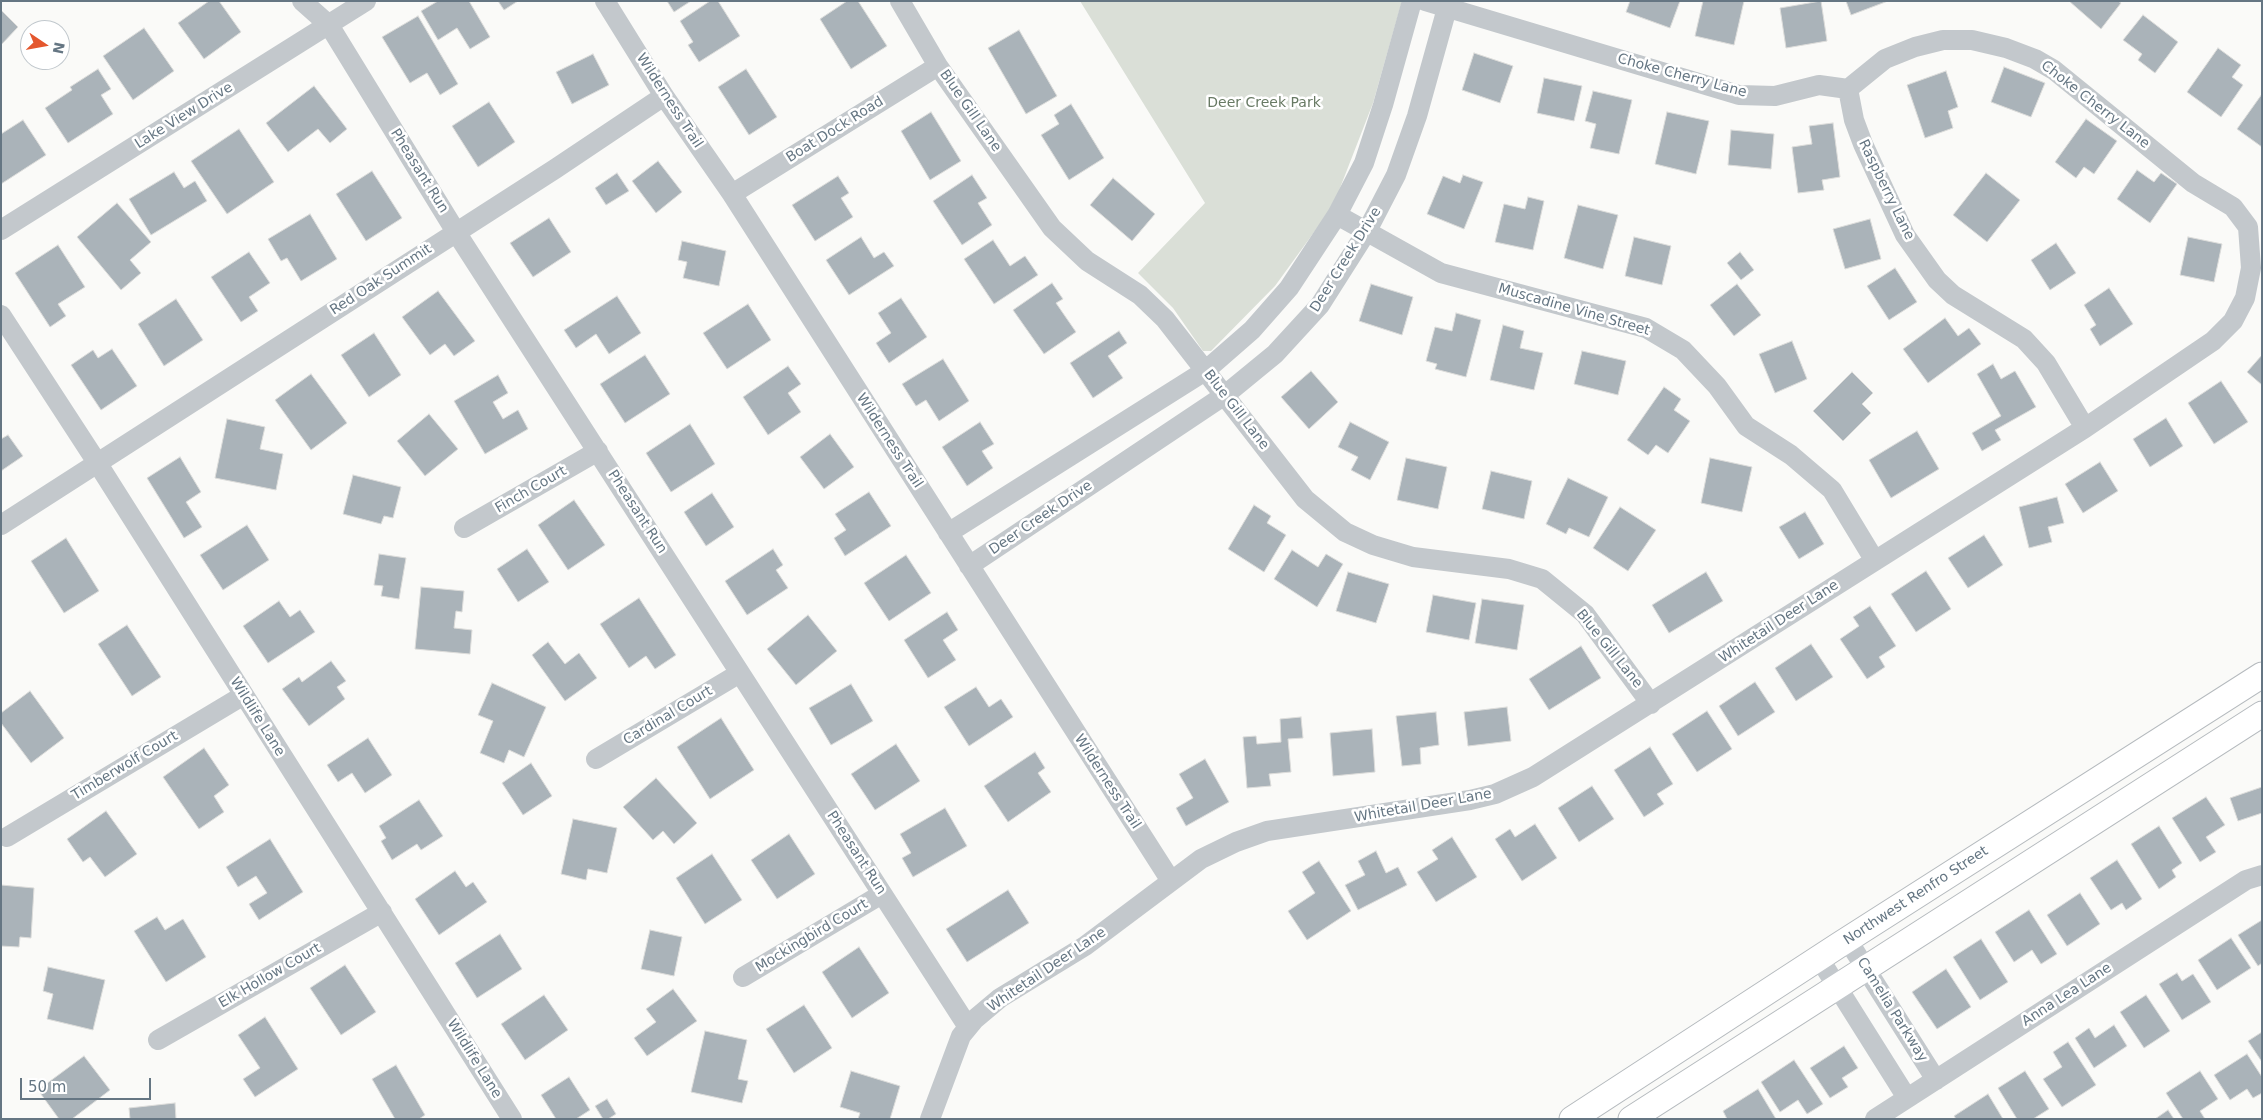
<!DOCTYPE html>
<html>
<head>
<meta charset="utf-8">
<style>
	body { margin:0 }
	#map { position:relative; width:2263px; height:1120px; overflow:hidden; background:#fafaf8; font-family:"DejaVu Sans",sans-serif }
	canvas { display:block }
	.frame { position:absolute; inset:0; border:2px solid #657683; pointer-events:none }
	.north { position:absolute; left:20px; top:20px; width:50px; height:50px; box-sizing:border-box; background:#fff; border:1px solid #c1c8cd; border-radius:50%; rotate:102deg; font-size:14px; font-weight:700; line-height:20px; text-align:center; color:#657683 }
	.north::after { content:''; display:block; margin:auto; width:18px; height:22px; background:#e4572e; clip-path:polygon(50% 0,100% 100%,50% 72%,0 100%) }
	.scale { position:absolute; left:20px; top:1078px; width:131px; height:22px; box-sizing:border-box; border:2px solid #657683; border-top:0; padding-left:6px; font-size:15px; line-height:18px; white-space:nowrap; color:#657683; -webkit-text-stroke:4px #fff; paint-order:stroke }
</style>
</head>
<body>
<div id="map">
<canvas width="2263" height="1120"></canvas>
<div class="frame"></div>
<div class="north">N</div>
<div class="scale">50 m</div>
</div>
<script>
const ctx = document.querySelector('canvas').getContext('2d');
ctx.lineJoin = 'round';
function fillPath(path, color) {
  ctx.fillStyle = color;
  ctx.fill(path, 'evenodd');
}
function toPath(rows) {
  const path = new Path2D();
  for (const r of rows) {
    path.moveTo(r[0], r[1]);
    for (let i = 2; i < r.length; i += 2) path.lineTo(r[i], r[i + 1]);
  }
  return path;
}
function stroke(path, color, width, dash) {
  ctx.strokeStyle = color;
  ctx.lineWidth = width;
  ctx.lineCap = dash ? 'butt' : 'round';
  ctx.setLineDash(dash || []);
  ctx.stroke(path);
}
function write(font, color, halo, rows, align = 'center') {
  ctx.font = font + ' "DejaVu Sans",sans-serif';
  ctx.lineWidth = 5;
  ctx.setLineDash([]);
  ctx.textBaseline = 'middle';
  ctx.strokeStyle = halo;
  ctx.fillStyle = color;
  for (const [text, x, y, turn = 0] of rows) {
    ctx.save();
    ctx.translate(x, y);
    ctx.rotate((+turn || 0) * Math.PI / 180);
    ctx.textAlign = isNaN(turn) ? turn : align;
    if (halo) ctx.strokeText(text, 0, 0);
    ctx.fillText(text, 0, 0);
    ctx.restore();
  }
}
const green = toPath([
	[1080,1,1402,1,1373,103,1333,206,1275,286,1211,351,1203,351,1173,308,1138,273,1205,203]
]);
const building = toPath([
	[209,1,219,1,241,32,204,59,178,23,209,1],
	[438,1,469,1,490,37,470,49,457,28,438,40,421,11,438,1],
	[498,1,518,1,504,10,498,1],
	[667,1,691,1,674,12,667,1],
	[710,1,718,1,740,36,699,62,688,45,693,42,680,21,710,1],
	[847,1,858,1,887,46,851,69,820,19,847,1],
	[1630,1,1680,1,1670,28,1626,12,1630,1],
	[1703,1,1744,1,1734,45,1695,36,1703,1],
	[1821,1,1827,41,1786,48,1780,8,1821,1],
	[1846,1,1888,1,1851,15,1846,1],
	[2069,1,2118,1,2121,3,2101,29,2069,1],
	[1,10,18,27,1,45,1,10],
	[2143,15,2178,42,2155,73,2138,60,2142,54,2123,40,2143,15],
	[418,16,458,84,440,95,427,73,410,83,382,37,418,16],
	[144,28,174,71,133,100,103,56,144,28],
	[1019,30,1057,96,1026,114,988,48,1019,30],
	[2218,48,2241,65,2232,77,2243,85,2221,117,2187,92,2218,48],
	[1474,53,1513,66,1500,103,1462,90,1474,53],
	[593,54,609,85,572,104,556,72,593,54],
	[2004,67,2045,83,2031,117,1991,102,2004,67],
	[98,69,111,89,101,95,113,114,68,143,45,108,72,90,70,87,98,69],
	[746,69,777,117,749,135,718,87,746,69],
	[1946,71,1958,107,1948,111,1953,128,1925,138,1907,85,1946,71],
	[1544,78,1582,86,1574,121,1537,113,1544,78],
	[314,86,347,129,330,143,318,129,288,152,266,123,314,86],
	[1593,91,1632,100,1619,154,1590,148,1596,124,1585,121,1593,91],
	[2262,94,2262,147,2237,129,2262,94],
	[489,102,515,142,478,167,452,126,489,102],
	[1071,104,1104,158,1069,180,1041,135,1059,124,1054,115,1071,104],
	[931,112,961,161,930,180,901,131,931,112],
	[1667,112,1709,121,1696,174,1655,164,1667,112],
	[2086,119,2117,141,2094,174,2084,167,2076,178,2055,162,2086,119],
	[23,120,46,155,1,184,1,134,23,120],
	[1833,123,1840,177,1822,180,1824,190,1798,193,1792,147,1812,144,1809,126,1833,123],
	[239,129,274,182,227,214,191,161,239,129],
	[1731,130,1774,134,1771,169,1728,165,1731,130],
	[658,161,682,192,656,213,632,181,658,161],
	[2137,170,2154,182,2161,173,2177,184,2150,223,2117,199,2137,170],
	[372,171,402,218,366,241,336,194,372,171],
	[174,172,184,188,195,181,207,201,151,235,129,199,174,172],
	[617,173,629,191,606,205,595,188,617,173],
	[1986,173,2020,200,1987,242,1953,215,1986,173],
	[972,175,987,198,978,203,992,225,962,245,933,201,972,175],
	[1463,175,1483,182,1464,229,1427,214,1443,176,1460,183,1463,175],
	[838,176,849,193,841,198,853,217,815,241,792,205,838,176],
	[1113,178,1155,214,1132,241,1090,205,1113,178],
	[1528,197,1544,201,1533,250,1495,242,1504,204,1525,209,1528,197],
	[117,203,151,242,130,260,141,273,121,290,77,237,117,203],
	[1578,205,1618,215,1603,269,1564,258,1578,205],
	[310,214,337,259,301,281,287,258,281,261,268,239,310,214],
	[549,218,571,252,533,277,510,243,549,218],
	[1870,219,1881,259,1845,269,1833,229,1870,219],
	[861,237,874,258,884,252,894,266,849,295,826,260,861,237],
	[1634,237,1671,246,1662,285,1625,276,1634,237],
	[2188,237,2222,244,2214,282,2180,275,2188,237],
	[993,240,1010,266,1025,256,1038,275,994,304,964,259,993,240],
	[682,241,726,251,719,286,683,278,687,262,678,260,682,241],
	[2056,243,2076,273,2050,290,2031,260,2056,243],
	[58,245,85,287,58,304,66,316,50,327,15,273,58,245],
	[249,252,270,283,249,297,258,311,241,322,211,277,249,252],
	[1740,252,1754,270,1741,280,1727,263,1740,252],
	[1895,268,1917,302,1889,320,1867,286,1895,268],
	[1052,283,1063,299,1056,303,1076,332,1044,354,1013,310,1052,283],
	[1371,284,1413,297,1402,335,1359,321,1371,284],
	[1737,284,1761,315,1734,336,1710,305,1737,284],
	[2109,288,2133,324,2100,346,2090,329,2096,325,2084,305,2109,288],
	[438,291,475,341,454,356,445,344,430,355,402,317,438,291],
	[617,296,641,333,609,354,596,334,576,348,564,330,617,296],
	[901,298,927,337,889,363,876,343,891,333,878,313,901,298],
	[176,299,203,340,164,366,138,324,176,299],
	[748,304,771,340,727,369,703,333,748,304],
	[1456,313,1481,320,1466,377,1435,369,1437,364,1426,361,1435,327,1452,331,1456,313],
	[1945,318,1958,336,1969,328,1981,344,1928,383,1903,349,1945,318],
	[1503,325,1524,331,1520,348,1543,353,1534,390,1490,380,1503,325],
	[1119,331,1127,343,1108,356,1123,378,1093,398,1070,363,1119,331],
	[374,333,401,375,369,397,341,355,374,333],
	[1792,341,1807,379,1775,393,1759,354,1792,341],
	[112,349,137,386,101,410,71,365,93,350,98,358,112,349],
	[1582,351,1626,361,1618,395,1574,384,1582,351],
	[645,355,670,394,625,423,600,384,645,355],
	[2262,355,2262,385,2247,372,2262,355],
	[943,359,969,401,939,421,926,400,916,406,902,384,943,359],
	[1993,364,2001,379,2015,371,2036,407,1995,430,2001,440,1982,451,1972,433,2001,416,1977,374,1993,364],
	[788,366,801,384,788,393,801,412,768,435,743,397,788,366],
	[1311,371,1338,402,1309,429,1281,397,1311,371],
	[1852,372,1873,393,1862,404,1871,413,1843,441,1813,411,1852,372],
	[311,374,347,423,311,450,275,400,311,374],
	[498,375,508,393,493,402,503,419,518,410,528,429,485,454,454,401,498,375],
	[2221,381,2248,422,2214,444,2188,403,2221,381],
	[1664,387,1681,399,1674,410,1690,421,1668,453,1656,445,1648,455,1627,440,1664,387],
	[429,414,458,449,425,476,397,441,429,414],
	[2166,418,2183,446,2150,467,2133,439,2166,418],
	[227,419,265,427,260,449,283,454,276,490,215,478,227,419],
	[980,422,994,444,982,451,993,468,967,486,942,447,980,422],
	[1350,422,1389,442,1370,480,1351,470,1358,457,1338,447,1350,422],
	[690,424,715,464,671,492,646,453,690,424],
	[1917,431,1939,469,1891,498,1869,460,1917,431],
	[830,434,854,467,824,489,800,457,830,434],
	[8,435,23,456,1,471,1,439,8,435],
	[180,457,201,492,186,502,202,527,184,538,147,478,180,457],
	[1406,458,1447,467,1438,509,1397,500,1406,458],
	[1710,458,1752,467,1742,512,1701,503,1710,458],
	[2100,462,2118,491,2083,513,2065,484,2100,462],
	[1491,471,1532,481,1524,519,1482,509,1491,471],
	[353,475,401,487,393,518,384,516,381,524,343,514,353,475],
	[1568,478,1608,497,1589,537,1569,528,1566,534,1546,524,1568,478],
	[869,492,891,526,845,556,834,538,846,530,835,514,869,492],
	[712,493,734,527,706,546,684,512,712,493],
	[2057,497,2064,523,2048,527,2052,542,2029,548,2019,507,2057,497],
	[574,500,605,545,568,570,538,525,574,500],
	[1254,505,1271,516,1267,523,1286,535,1264,572,1228,549,1254,505],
	[1620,507,1656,530,1628,571,1593,548,1620,507],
	[1805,512,1824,544,1799,559,1779,527,1805,512],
	[247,525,269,560,223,590,200,555,247,525],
	[1984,535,2003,565,1968,588,1948,558,1984,535],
	[66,538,99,591,64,613,31,561,66,538],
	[527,549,549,582,518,602,497,569,527,549],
	[773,549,783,565,776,570,788,588,747,615,725,581,773,549],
	[1292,550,1318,567,1326,554,1343,564,1317,607,1274,579,1292,550],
	[379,554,406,558,399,599,381,596,383,586,374,585,379,554],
	[906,555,931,593,889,621,864,583,906,555],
	[1926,571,1951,609,1916,632,1891,594,1926,571],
	[1348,572,1389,584,1376,623,1336,611,1348,572],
	[1706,572,1723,601,1669,633,1652,605,1706,572],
	[421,587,464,591,462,612,456,611,454,628,472,630,470,654,415,649,421,587],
	[1433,595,1476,603,1469,640,1426,632,1433,595],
	[639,598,676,655,655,669,646,656,629,668,600,624,639,598],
	[1482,599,1524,605,1517,650,1475,643,1482,599],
	[279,601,290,617,300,610,315,632,268,663,243,626,279,601],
	[1870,606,1896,646,1879,657,1885,667,1867,679,1840,639,1859,626,1853,617,1870,606],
	[947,612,958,630,943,640,956,660,928,678,904,640,947,612],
	[808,615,837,651,796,685,767,649,808,615],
	[127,625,161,677,132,696,98,644,127,625],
	[548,642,565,664,579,653,597,678,565,701,532,655,548,642],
	[1811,644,1833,677,1796,701,1775,668,1811,644],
	[1581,646,1601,678,1549,710,1529,679,1581,646],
	[331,661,346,681,337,687,345,699,309,726,282,689,299,677,302,682,331,661],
	[1755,682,1775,712,1738,736,1719,706,1755,682],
	[492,683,546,707,524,757,509,750,504,763,480,753,493,721,478,715,492,683],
	[851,684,873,721,831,745,809,708,851,684],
	[976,687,989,707,1001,699,1013,717,969,746,944,707,976,687],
	[30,691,64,738,31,763,1,723,1,713,30,691],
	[1507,707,1511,741,1468,746,1464,712,1507,707],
	[1707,711,1732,749,1697,772,1672,734,1707,711],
	[1436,712,1439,745,1420,748,1421,764,1402,766,1396,716,1436,712],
	[1301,717,1303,738,1288,739,1291,772,1269,774,1271,786,1247,788,1243,737,1256,736,1257,744,1281,742,1280,719,1301,717],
	[721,718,754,770,710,799,677,747,721,718],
	[1372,729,1375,772,1333,776,1330,733,1372,729],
	[368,738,392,775,365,793,352,773,338,782,327,765,368,738],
	[896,744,920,781,875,810,851,774,896,744],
	[1650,747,1673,784,1657,794,1664,804,1644,817,1614,770,1650,747],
	[204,748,229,785,214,796,224,812,199,829,163,777,204,748],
	[1035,752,1045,768,1038,773,1051,792,1008,822,984,786,1035,752],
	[1205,759,1229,802,1186,826,1176,808,1193,798,1179,774,1205,759],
	[531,763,552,796,523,815,502,783,531,763],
	[656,778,697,823,674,844,663,831,653,840,623,807,656,778],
	[1592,786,1614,819,1579,842,1558,808,1592,786],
	[2262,787,2262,813,2238,821,2230,798,2262,787],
	[2206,797,2225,825,2206,837,2216,852,2200,862,2172,818,2206,797],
	[419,800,443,836,421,850,417,844,392,860,381,841,386,838,379,826,419,800],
	[945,808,967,846,913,877,902,858,911,853,900,834,945,808],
	[106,811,137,854,105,877,90,857,83,862,67,839,106,811],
	[573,819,617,828,607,873,588,869,586,880,561,874,573,819],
	[1535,824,1557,858,1522,881,1495,839,1510,829,1515,837,1535,824],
	[2159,826,2182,863,2172,870,2176,877,2159,889,2131,844,2159,826],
	[789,834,815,874,777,899,751,860,789,834],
	[1452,837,1477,877,1436,902,1417,872,1438,859,1432,850,1452,837],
	[270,839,303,892,259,920,249,904,267,893,256,876,238,887,226,867,270,839],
	[1376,851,1386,873,1398,867,1407,885,1358,910,1345,885,1365,875,1358,861,1376,851],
	[712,854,742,900,705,924,676,878,712,854],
	[2117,860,2142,899,2126,910,2122,903,2111,910,2090,878,2117,860],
	[1319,861,1351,911,1307,940,1288,911,1315,893,1302,872,1319,861],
	[455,871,466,887,473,882,487,902,439,935,415,899,455,871],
	[1,885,34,888,31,938,20,937,19,947,1,946,1,885],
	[1008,890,1029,923,967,962,946,929,1008,890],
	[2080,893,2100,924,2067,946,2047,915,2080,893],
	[2029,910,2057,954,2041,964,2032,950,2014,962,1995,932,2029,910],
	[157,917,165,930,183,919,206,957,166,982,134,931,157,917],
	[2262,920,2262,963,2258,966,2238,935,2262,920],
	[650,930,682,937,674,976,641,969,650,930],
	[500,934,522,969,477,998,455,963,500,934],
	[2231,938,2251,968,2217,990,2198,960,2231,938],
	[1981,939,2008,982,1980,1000,1953,957,1981,939],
	[859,947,889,993,852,1018,822,972,859,947],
	[345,965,376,1012,341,1035,310,988,345,965],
	[48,967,105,980,93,1030,47,1019,53,994,43,991,48,967],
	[1946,969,1971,1007,1937,1029,1912,992,1946,969],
	[2177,973,2182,981,2193,974,2211,1002,2182,1020,2159,984,2177,973],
	[673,989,697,1021,647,1056,634,1038,656,1022,646,1009,673,989],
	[544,995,568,1030,525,1060,501,1024,544,995],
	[2146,995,2170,1031,2144,1048,2120,1012,2146,995],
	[804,1005,832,1048,794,1073,766,1029,804,1005],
	[265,1017,298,1069,255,1097,243,1079,260,1068,238,1035,265,1017],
	[2114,1025,2127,1046,2094,1068,2075,1038,2089,1028,2095,1038,2114,1025],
	[705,1031,747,1040,738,1079,748,1081,742,1103,691,1092,705,1031],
	[2262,1032,2262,1062,2248,1041,2262,1032],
	[2068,1042,2096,1085,2062,1107,2043,1079,2062,1067,2053,1052,2068,1042],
	[1844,1046,1858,1068,1842,1078,1848,1087,1830,1098,1810,1068,1844,1046],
	[2247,1054,2262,1077,2262,1093,2253,1098,2247,1089,2230,1100,2214,1075,2247,1054],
	[84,1056,110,1090,72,1119,59,1119,38,1090,84,1056],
	[1794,1060,1823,1104,1807,1114,1798,1100,1780,1112,1761,1082,1794,1060],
	[396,1065,425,1115,419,1119,395,1119,372,1079,396,1065],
	[851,1071,900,1086,890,1119,858,1119,860,1113,840,1107,851,1071],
	[2025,1071,2049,1109,2033,1119,2017,1119,1998,1088,2025,1071],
	[2200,1071,2218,1099,2200,1111,2205,1119,2183,1119,2166,1093,2200,1071],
	[569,1077,590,1110,576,1119,556,1119,541,1095,569,1077],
	[1758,1089,1776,1119,1727,1119,1723,1111,1758,1089],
	[1988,1094,2003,1119,1956,1119,1954,1116,1988,1094],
	[607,1099,616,1114,608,1119,603,1119,595,1106,607,1099],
	[175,1103,176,1119,130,1119,129,1108,175,1103],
	[2168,1110,2174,1119,2155,1119,2168,1110]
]);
const minor = toPath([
	[302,1,329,25,456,232,968,1027],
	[605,1,664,96,732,194,1171,881],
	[900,1,938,66,1052,228,1087,261,1140,295,1165,319,1305,499,1345,532,1373,545,1413,557,1509,569,1542,579,1585,614,1651,704],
	[1848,89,1854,120,1863,144,1905,235,1937,280,1953,295,2024,339,2046,363,2085,428],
	[732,194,938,66],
	[1337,215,1441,273,1646,328,1683,350,1717,386,1746,426,1791,455,1832,490,1875,561],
	[1,230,366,1],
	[1,315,98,464,512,1119],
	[1,525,555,169,664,96],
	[464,528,598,451],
	[948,533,1205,371,1252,330,1289,288,1337,215,1364,163,1383,105,1412,1],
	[969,566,1225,395,1275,354,1320,305,1367,231,1396,175,1417,116,1449,1],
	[596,759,740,673],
	[7,837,244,695],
	[1847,939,1936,1080],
	[1819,958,1907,1098],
	[743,977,882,894],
	[158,1040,382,912],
	[930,1119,961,1036,975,1019,1000,998,1085,946,1201,859,1236,842,1267,831,1470,800,1495,794,1533,777,2085,428,2213,341,2233,321,2245,298,2251,268,2248,227,2233,207,2193,183,2054,70,2035,59,2006,48,1972,40,1943,40,1915,47,1885,59,1848,89,1819,85,1775,96,1739,95,1425,1],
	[1875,1119,2246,880,2262,875]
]);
const major = toPath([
	[1572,1119,1839,945,2262,675],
	[1631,1119,2262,714]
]);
const streetNames = [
	["Choke Cherry Lane",1682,76,15],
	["Wilderness Trail",669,101,57],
	["Choke Cherry Lane",2095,105,38],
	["Blue Gill Lane",970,111,55],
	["Lake View Drive",184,116,-32],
	["Boat Dock Road",835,130,-32],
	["Pheasant Run",419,171,58],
	["Raspberry Lane",1886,190,64],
	["Deer Creek Drive",1346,260,-58],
	["Red Oak Summit",381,280,-33],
	["Muscadine Vine Street",1574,310,16],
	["Blue Gill Lane",1236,410,52],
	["Wilderness Trail",889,441,57],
	["Finch Court",531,490,-30],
	["Pheasant Run",637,512,57],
	["Deer Creek Drive",1041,518,-34],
	["Whitetail Deer Lane",1779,622,-33],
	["Blue Gill Lane",1609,649,51],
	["Cardinal Court",668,716,-31],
	["Wildlife Lane",257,717,58],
	["Timberwolf Court",125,766,-31],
	["Wilderness Trail",1107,782,57],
	["Whitetail Deer Lane",1423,806,-10],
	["Pheasant Run",856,853,57],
	["Northwest Renfro Street",1916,896,-33],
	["Mockingbird Court",812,936,-31],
	["Whitetail Deer Lane",1047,970,-34],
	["Elk Hollow Court",270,976,-30],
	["Anna Lea Lane",2067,995,-33],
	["Camelia Parkway",1892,1010,58],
	["Wildlife Lane",474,1059,58]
];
const parkNames = [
	["Deer Creek Park",1264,103]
];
fillPath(green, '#dadfd7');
fillPath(building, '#aab3b9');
stroke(building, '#dcdcda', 1);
stroke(major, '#b5babe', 27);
stroke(minor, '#c3c8cc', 20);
stroke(major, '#fff', 25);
write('14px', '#657683', '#fff', streetNames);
write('14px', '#687a64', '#fff', parkNames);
</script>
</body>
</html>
